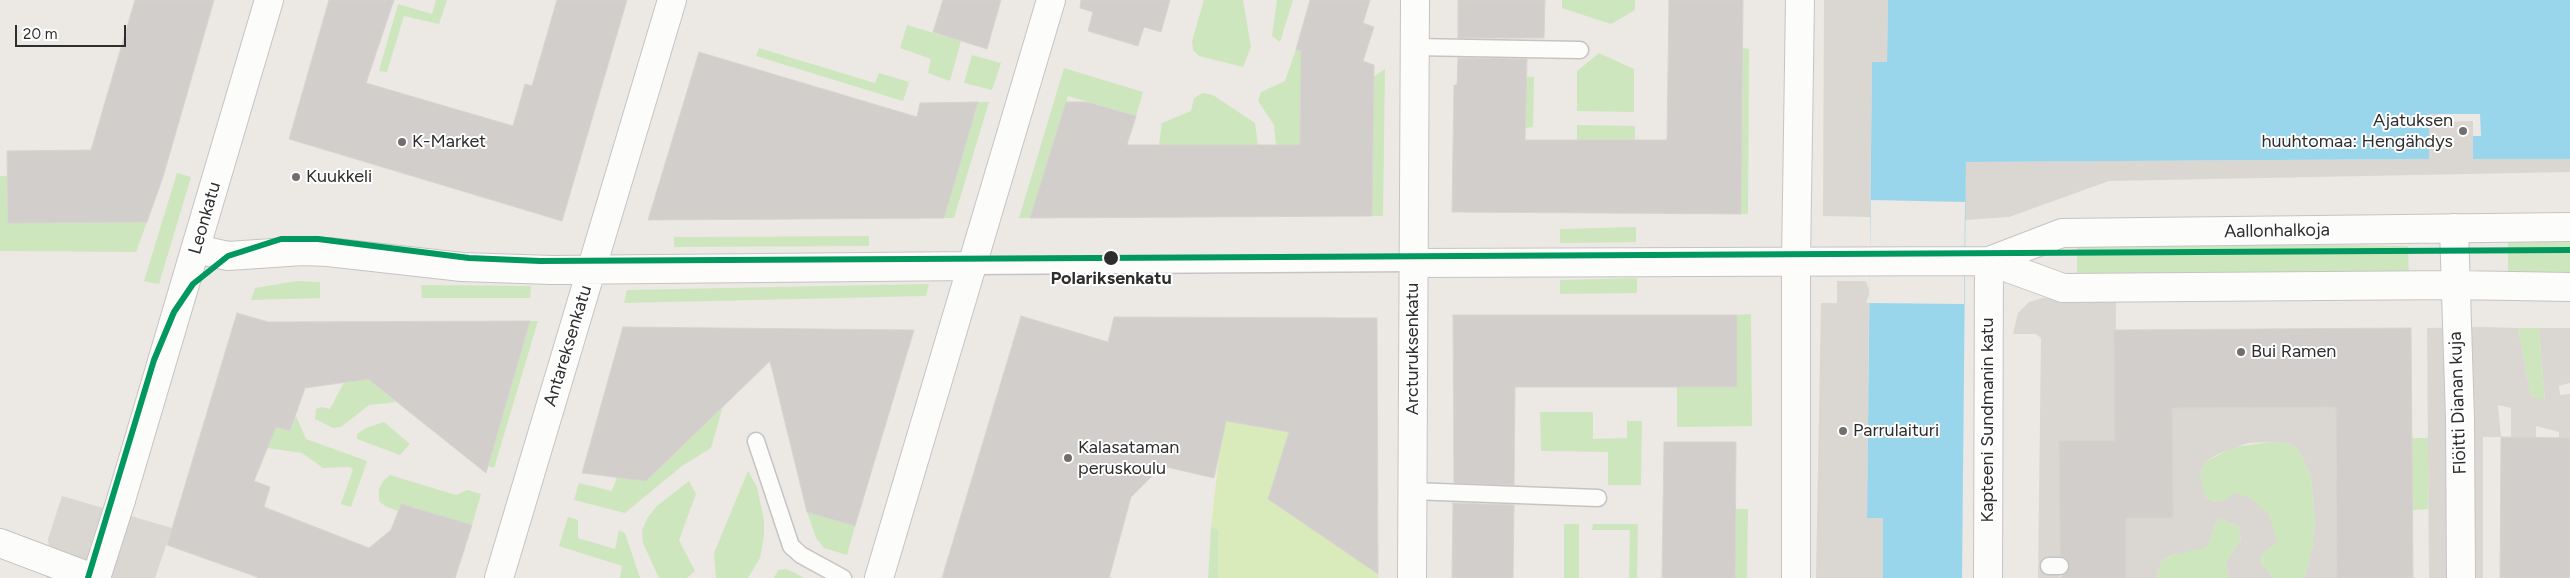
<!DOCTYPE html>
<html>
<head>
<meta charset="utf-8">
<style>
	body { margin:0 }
	#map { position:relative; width:2570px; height:578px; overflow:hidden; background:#ece8e4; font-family:Figtree,sans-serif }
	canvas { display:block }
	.scale { position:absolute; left:15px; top:25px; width:111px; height:22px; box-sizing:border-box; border:2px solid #2e2e2e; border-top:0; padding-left:6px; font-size:15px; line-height:18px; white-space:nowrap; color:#2e2e2e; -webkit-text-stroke:4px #fff; paint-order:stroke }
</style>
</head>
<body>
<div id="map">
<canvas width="2570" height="578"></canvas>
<div class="scale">20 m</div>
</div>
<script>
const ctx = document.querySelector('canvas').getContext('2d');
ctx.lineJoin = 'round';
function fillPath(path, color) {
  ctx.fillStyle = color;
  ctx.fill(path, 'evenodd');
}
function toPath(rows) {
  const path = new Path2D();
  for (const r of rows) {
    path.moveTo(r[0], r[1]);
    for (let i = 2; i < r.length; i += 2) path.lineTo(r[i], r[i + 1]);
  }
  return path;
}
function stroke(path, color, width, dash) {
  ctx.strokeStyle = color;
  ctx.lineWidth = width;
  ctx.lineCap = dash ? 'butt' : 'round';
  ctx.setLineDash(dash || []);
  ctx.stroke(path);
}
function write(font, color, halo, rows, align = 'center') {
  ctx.font = font + ' Figtree,sans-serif';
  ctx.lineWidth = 4;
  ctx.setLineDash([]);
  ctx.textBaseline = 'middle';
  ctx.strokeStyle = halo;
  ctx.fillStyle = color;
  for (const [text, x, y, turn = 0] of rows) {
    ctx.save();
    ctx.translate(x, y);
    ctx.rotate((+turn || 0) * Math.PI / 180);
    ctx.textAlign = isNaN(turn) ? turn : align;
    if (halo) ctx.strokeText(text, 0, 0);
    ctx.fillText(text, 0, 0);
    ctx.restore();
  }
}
const green = toPath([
	[436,0,447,0,439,24,404,16,387,72,379,71,398,4,432,14],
	[1204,0,1243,0,1251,47,1243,67,1199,56,1193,50,1192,41],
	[1277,0,1293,0,1280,42,1272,36],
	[1562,0,1635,0,1635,10,1611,24,1562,8],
	[907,25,961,41,950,81,928,73,931,59,900,48],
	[759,48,875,83,879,73,909,82,903,101,756,56],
	[1743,48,1749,49,1748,214,1741,214],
	[1296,49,1311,54,1300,87,1300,145,1276,145,1274,125,1258,101,1261,92,1285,81],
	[1599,53,1634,69,1634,112,1577,111,1577,71],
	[972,55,1001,63,992,90,964,83],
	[1064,68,1143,92,1136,116,1068,96,1030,218,1019,218],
	[1385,69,1383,216,1372,216,1373,86,1369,80],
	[1504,76,1534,77,1533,127,1525,128],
	[1203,93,1213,95,1255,123,1258,145,1159,145,1162,123,1191,111,1194,98],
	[978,102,989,102,954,218,944,218],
	[1577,125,1635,126,1635,140,1577,140],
	[177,173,191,177,159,284,144,281],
	[0,176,7,176,8,223,147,222,136,252,0,251],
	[1636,227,1636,242,1560,243,1560,229],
	[869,236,869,246,674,247,674,237],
	[2508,240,2570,240,2570,275,2508,275],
	[2077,241,2408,246,2409,276,2077,275],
	[1637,278,1637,293,1560,294,1560,280],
	[297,281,320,282,320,298,251,300,255,288],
	[929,284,926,296,624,303,627,290],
	[421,285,531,286,530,298,422,298],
	[1751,314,1752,426,1677,427,1677,387,1737,386,1737,315],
	[530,321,538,321,494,468,488,466],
	[2518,328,2539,328,2545,401,2531,397],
	[368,379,396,402,369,405,341,427,333,428,315,419,316,409,322,407,330,409,344,382],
	[723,406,711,448,682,466,625,513,574,500,579,483,612,491,617,477,646,481],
	[1540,412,1593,412,1593,439,1627,438,1627,421,1642,421,1641,485,1608,485,1608,452,1541,451],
	[296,416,306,439,367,461,351,507,341,504,353,469,349,467,323,468,302,453,267,448,275,427,290,431],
	[384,422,410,444,400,455,357,439,357,434,366,428],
	[2412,438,2428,438,2428,509,2412,510],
	[2271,442,2287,443,2298,449,2311,476,2315,523,2312,550,2306,574,2303,578,2273,578,2261,563,2262,554,2277,541,2226,500,2214,502,2205,497,2201,488,2200,475,2205,462,2234,447],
	[748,471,757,487,764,520,764,536,760,558,748,578,716,578,714,553],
	[390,475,456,495,467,490,481,494,472,525,401,504,398,511,385,506,379,501,379,489,384,480],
	[689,481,696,494,679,540,695,571,687,578,659,578,643,543,642,530,648,517,657,506],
	[1735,509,1748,509,1747,578,1735,578],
	[807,512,855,526,847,555,824,548,816,538],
	[568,517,578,520,578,538,615,549,619,530,625,533,640,578,620,578,622,566,559,546],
	[2221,519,2238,526,2241,540,2226,563,2229,578,2157,578,2162,560,2210,540,2216,522],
	[1564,524,1579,524,1579,578,1564,578],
	[1593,524,1638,524,1637,578,1629,578,1630,530,1592,530],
	[1211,527,1218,529,1218,578,1208,578],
	[786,569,795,573,804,578,774,578,778,570]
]);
const pitch = toPath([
	[1223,420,1289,432,1268,499,1378,574,1378,578,1218,578,1218,529,1211,527]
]);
const plaza = toPath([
	[1824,0,1888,0,1887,62,1872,62,1870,217,1823,216],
	[2428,114,2438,114,2438,122,2473,121,2473,159,2570,159,2570,172,2109,181,2009,217,1965,220,1966,162,2428,159],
	[1837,281,1866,281,1870,292,1866,303,1869,303,1867,517,1884,518,1883,578,1816,578,1821,303,1837,303],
	[2063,297,2116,300,2115,441,2059,441,2060,578,2038,578,2041,338,2036,334,2013,334,2018,313,2029,302,2043,298],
	[2483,327,2518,328,2531,397,2545,400,2539,328,2570,328,2570,383,2559,386,2560,395,2570,394,2570,438,2559,438,2559,432,2536,426,2536,437,2511,437,2511,408,2498,405,2501,437,2483,437,2483,578,2429,578,2427,328],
	[2336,407,2337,578,2303,578,2306,574,2312,550,2315,523,2311,476,2298,449,2287,443,2271,442,2248,443,2218,454,2205,462,2200,475,2205,497,2214,502,2226,500,2234,493,2249,497,2270,516,2277,542,2262,554,2261,563,2273,578,2229,578,2226,563,2241,540,2238,526,2221,519,2216,522,2210,540,2205,548,2173,555,2162,560,2157,578,2126,578,2126,518,2173,518,2161,408],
	[62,496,172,528,155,578,46,578,51,562,48,539]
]);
const water = toPath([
	[1888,0,2570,0,2570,159,2473,159,2473,136,2481,136,2480,114,2429,114,2429,159,1966,162,1962,578,1883,578,1883,518,1867,518,1872,62,1887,62]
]);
const pier = toPath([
	[1871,200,1965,202,1964,304,1869,303]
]);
const building = toPath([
	[135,0,214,0,163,177,147,222,8,223,7,151,91,150,135,0],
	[329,0,394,0,366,83,513,126,525,84,532,86,557,0,627,0,562,221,289,139,329,0],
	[943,0,1001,0,987,49,933,32,943,0],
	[1081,0,1170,0,1161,32,1144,27,1138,46,1088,31,1093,12,1080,8,1081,0],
	[1310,0,1370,0,1363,23,1374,27,1363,61,1374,65,1372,216,1030,218,1066,102,1087,102,1136,116,1127,145,1300,145,1301,51,1296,49,1310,0],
	[1458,0,1545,0,1544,38,1458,38,1458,0],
	[1669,0,1743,0,1741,214,1452,212,1454,85,1457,85,1458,58,1527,59,1525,140,1667,140,1669,0],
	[699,52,917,117,920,103,978,102,944,218,648,220,699,52],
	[237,313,268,322,530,321,486,473,368,379,305,388,290,431,276,427,254,481,270,487,264,507,369,548,391,530,401,504,472,525,455,578,260,578,167,545,237,313],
	[1453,315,1737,315,1737,387,1515,387,1514,485,1454,483,1453,315],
	[1021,316,1108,342,1114,317,1377,318,1378,574,1268,499,1289,432,1226,421,1214,478,1162,466,1131,497,1109,578,942,578,1021,316],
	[623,327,914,330,855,526,807,512,770,361,646,481,582,473,623,327],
	[2411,328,2413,578,2337,578,2336,407,2172,408,2173,518,2126,518,2126,578,2060,578,2068,571,2070,566,2065,558,2060,556,2059,441,2115,441,2114,330,2411,328],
	[2501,437,2570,438,2570,578,2500,578,2501,437],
	[1664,442,1736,442,1735,578,1662,578,1664,442],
	[1453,503,1514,505,1513,578,1452,578,1453,503]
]);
const lane = toPath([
	[1414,47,1580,50],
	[972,266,1413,263],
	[756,441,791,546,801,555,843,578],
	[1412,491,1598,498],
	[2049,566,2060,566]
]);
const street = toPath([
	[2454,228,2460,419,2461,578],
	[196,249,228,256,303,251,328,252,462,267,552,270,972,266],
	[1989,261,2062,233,2570,227],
	[1413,263,1989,261,2063,288,2455,285,2570,287],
	[0,543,93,578],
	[96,578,121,500],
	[499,578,672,0],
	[879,578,1051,0],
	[1412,578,1415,0],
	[1988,578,1989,261]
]);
const secondary = toPath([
	[121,500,269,0],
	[1796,578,1796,262,1800,0]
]);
const tram1 = toPath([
	[88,578,154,360,174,312,193,284,228,256,281,239,318,239,469,258,540,261,2570,250]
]);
const markers = [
	[2463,131,5,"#706f6e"],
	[402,142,5,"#706f6e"],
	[296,177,5,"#706f6e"],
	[1111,258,8,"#2e2e2e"],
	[2241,352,5,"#706f6e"],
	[1843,431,5,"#706f6e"],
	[1068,458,5,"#706f6e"]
];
const poiNames = [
	["Ajatuksen",2453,121,"right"],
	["huuhtomaa: Hengähdys",2453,142,"right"],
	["K-Market",412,142],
	["Kuukkeli",306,177],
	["Bui Ramen",2251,352],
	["Parrulaituri",1853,431],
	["Kalasataman",1078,448],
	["peruskoulu",1078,469]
];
const streetNames = [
	["Leonkatu",205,218,-74],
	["Aallonhalkoja",2277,231,-1],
	["Antareksenkatu",568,346,-73],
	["Arcturuksenkatu",1413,349,-90],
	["Flöitti Dianan kuja",2458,403,-92],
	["Kapteeni Sundmanin katu",1988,420,-90]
];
const stopNames = [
	["Polariksenkatu",1111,279]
];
fillPath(green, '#cee6be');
fillPath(pitch, '#d9eabb');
fillPath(plaza, '#dad6d2');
fillPath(water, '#99d6ec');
fillPath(pier, '#ece8e4');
fillPath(building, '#d1cecb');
stroke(building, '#d7d4d0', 1);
stroke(lane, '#c5c4c5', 19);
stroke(street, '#c5c4c5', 30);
stroke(secondary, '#c5c4c5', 30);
stroke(lane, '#fcfcfb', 16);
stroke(street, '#fcfcfb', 28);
stroke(secondary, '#fcfcfb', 28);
stroke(tram1, '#00985f', 6);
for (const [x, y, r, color] of markers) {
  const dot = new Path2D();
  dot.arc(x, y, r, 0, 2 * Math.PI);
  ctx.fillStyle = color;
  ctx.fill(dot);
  stroke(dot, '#fff', 2);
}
write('18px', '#2e2e2e', '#fff', poiNames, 'left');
write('18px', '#2e2e2e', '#fff', streetNames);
write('bold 18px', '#2e2e2e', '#fff', stopNames);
</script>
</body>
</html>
